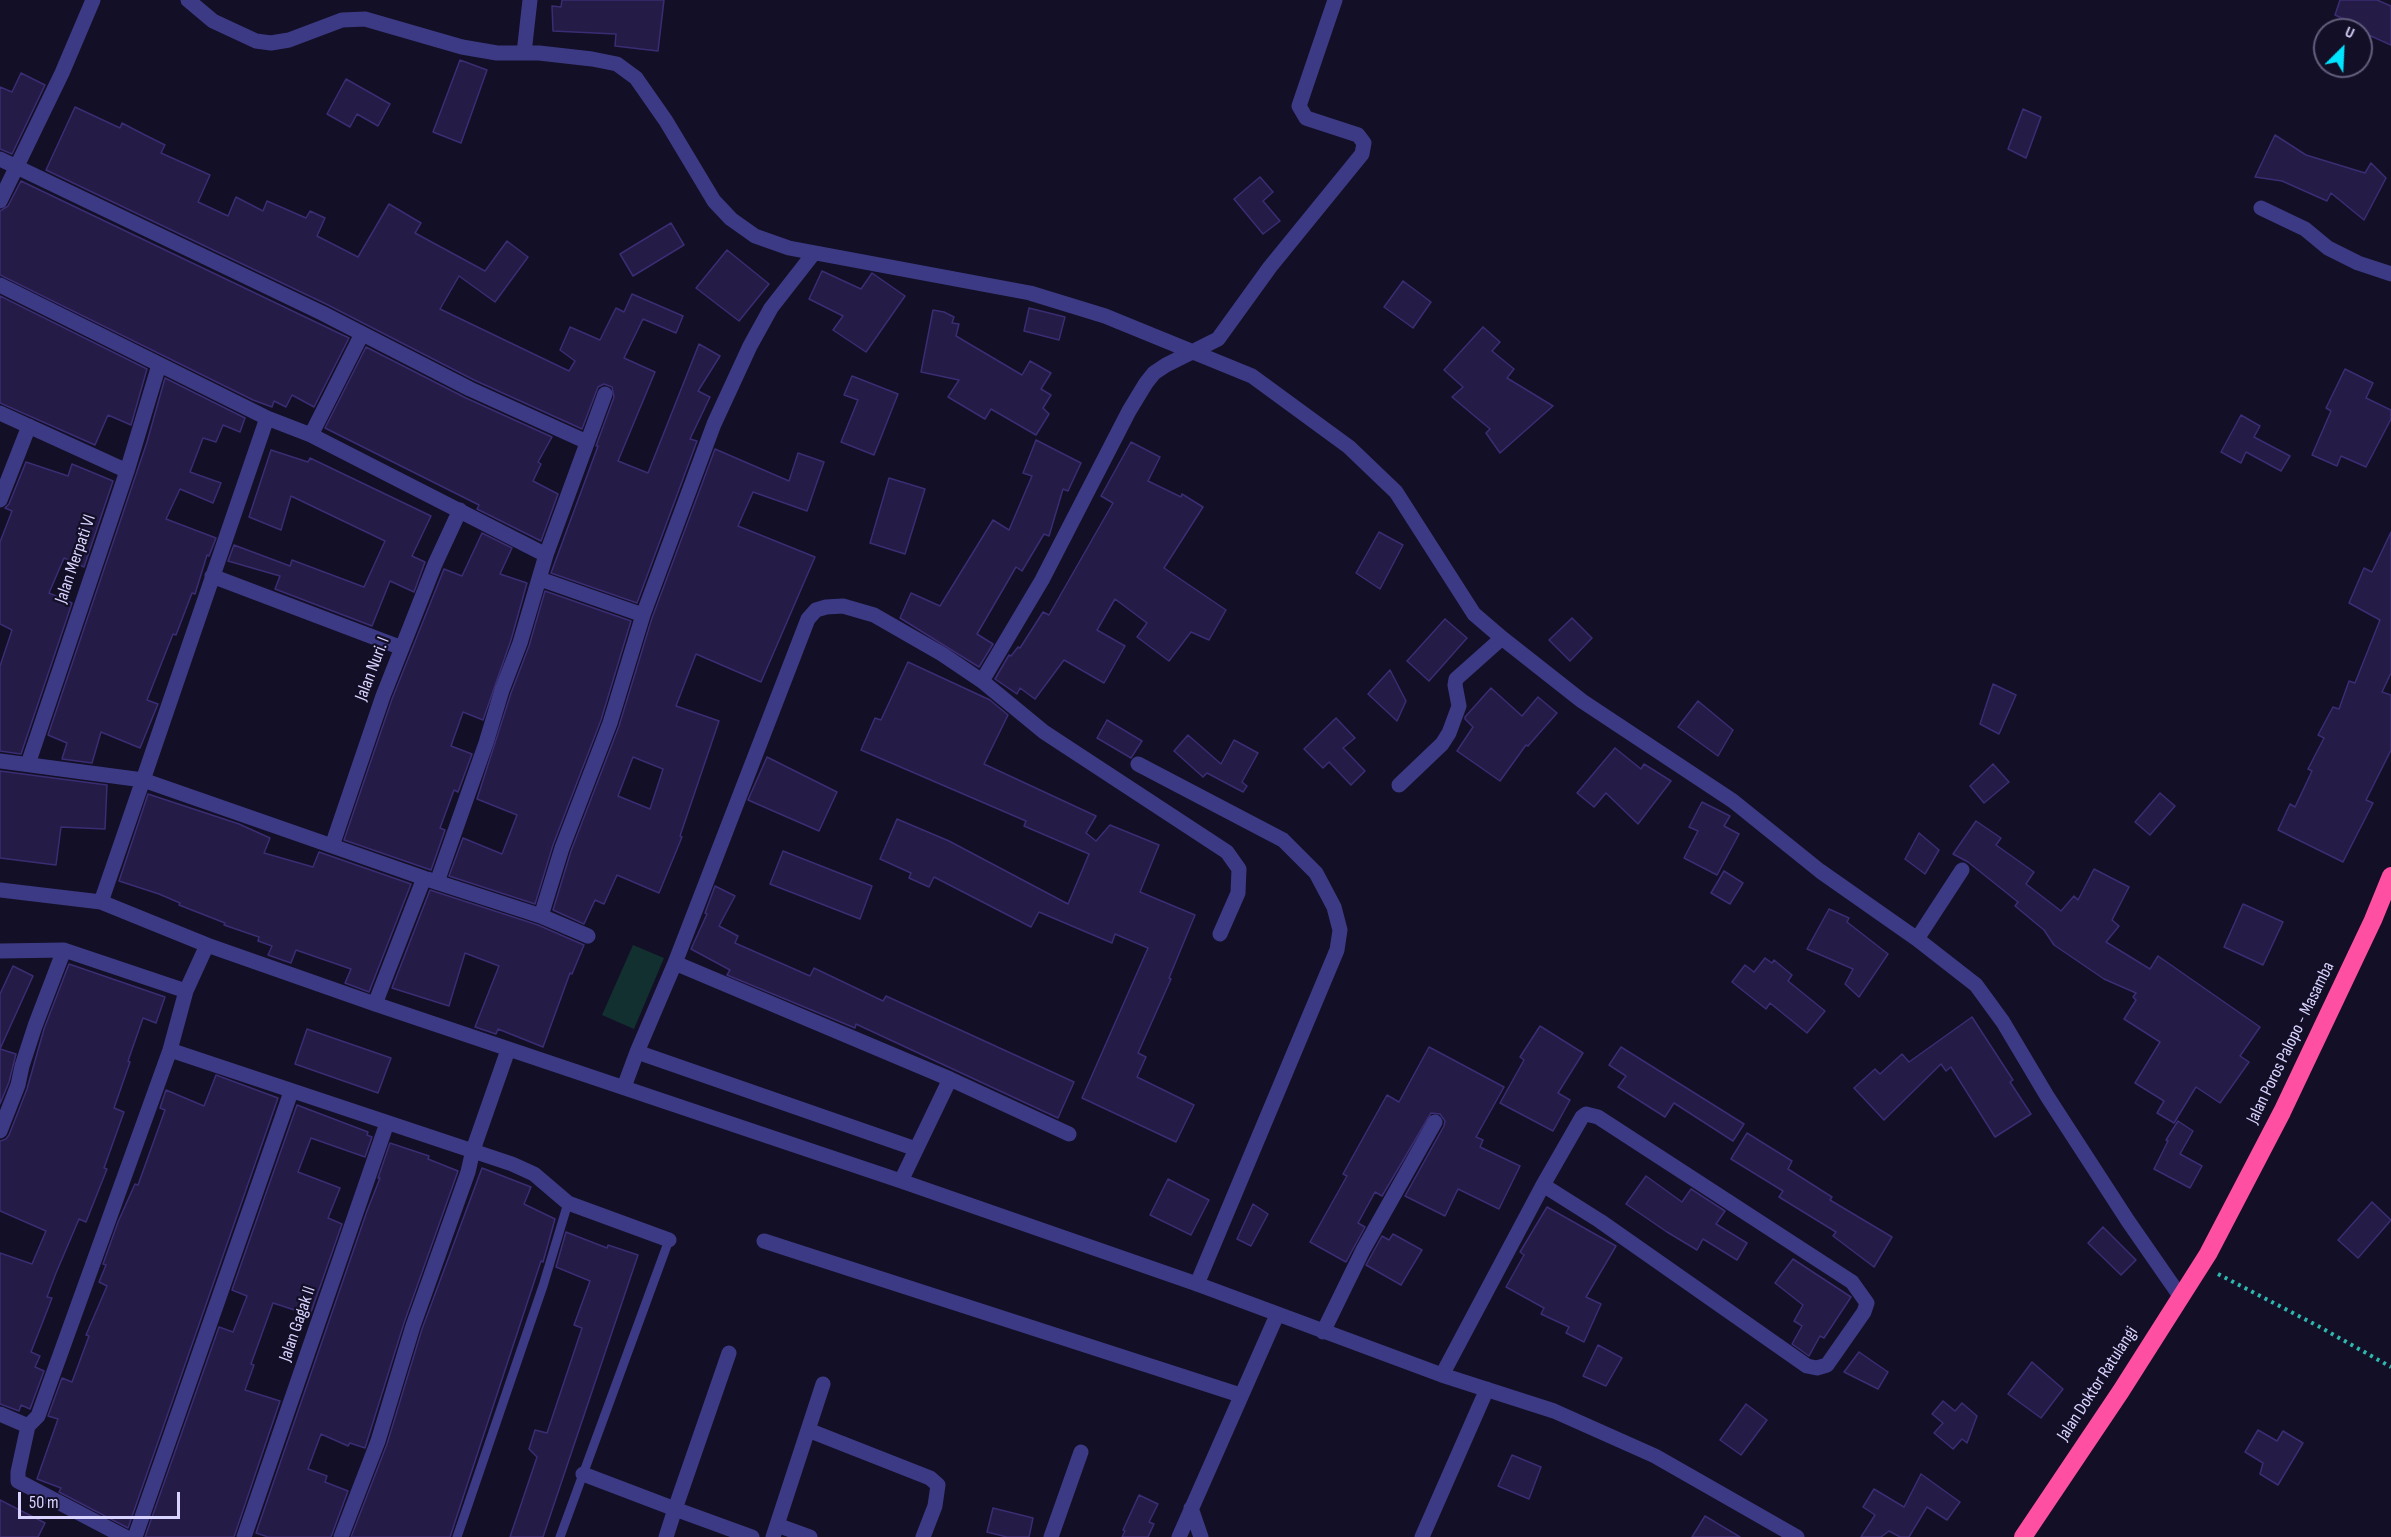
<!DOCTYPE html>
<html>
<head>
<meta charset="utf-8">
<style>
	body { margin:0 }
	#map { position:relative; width:2391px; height:1537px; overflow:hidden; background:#130f26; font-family:"Sofia Sans Condensed",sans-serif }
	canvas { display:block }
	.north { position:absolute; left:2313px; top:18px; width:60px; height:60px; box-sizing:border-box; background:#130f26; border:2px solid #625e7d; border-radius:50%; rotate:24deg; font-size:16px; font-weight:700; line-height:24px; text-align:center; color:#d9d4ff }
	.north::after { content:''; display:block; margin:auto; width:21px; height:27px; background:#00e5ff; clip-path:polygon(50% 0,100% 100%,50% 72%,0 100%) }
	.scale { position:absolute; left:18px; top:1492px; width:162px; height:27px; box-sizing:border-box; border:3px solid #d9d4ff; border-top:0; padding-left:8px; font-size:18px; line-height:21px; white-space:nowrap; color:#d9d4ff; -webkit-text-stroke:4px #130f26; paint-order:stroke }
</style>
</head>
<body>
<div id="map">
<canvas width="2391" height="1537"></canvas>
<div class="north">U</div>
<div class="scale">50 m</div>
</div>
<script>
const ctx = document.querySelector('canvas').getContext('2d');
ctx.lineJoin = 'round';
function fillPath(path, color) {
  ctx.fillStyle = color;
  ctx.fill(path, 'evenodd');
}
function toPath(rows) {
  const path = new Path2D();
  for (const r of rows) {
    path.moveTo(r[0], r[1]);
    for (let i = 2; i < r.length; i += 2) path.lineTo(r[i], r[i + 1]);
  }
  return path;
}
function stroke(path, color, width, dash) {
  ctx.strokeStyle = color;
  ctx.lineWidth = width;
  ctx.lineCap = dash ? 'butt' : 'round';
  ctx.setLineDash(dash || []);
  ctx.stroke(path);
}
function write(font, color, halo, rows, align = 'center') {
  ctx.font = font + ' "Sofia Sans Condensed",sans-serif';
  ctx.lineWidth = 4.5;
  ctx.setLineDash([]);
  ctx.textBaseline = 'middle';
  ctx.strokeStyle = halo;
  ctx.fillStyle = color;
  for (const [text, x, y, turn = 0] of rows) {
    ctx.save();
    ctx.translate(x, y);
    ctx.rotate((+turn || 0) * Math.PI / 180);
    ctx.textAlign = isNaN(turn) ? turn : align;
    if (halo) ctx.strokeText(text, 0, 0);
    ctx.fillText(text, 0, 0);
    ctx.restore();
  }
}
const green = toPath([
	[633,945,664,958,634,1029,602,1015]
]);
const building = toPath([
	[562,0,664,0,658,51,615,46,616,34,553,31,552,6,561,7,562,0],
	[2340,0,2377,0,2391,6,2391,45,2362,32,2364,28,2335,15,2340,0],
	[460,60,487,70,461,143,433,132,460,60],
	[21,73,45,85,12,154,0,149,0,87,12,92,21,73],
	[346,79,390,104,378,126,357,114,350,127,327,114,346,79],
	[75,107,120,128,122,123,143,134,165,145,161,153,210,175,198,202,228,216,236,197,263,211,267,201,306,218,310,211,325,218,317,236,358,257,389,204,421,223,415,233,485,271,507,241,528,257,495,302,459,276,440,309,569,371,575,361,560,350,570,327,600,340,616,308,624,312,632,294,683,316,676,333,643,319,624,358,655,372,618,461,648,473,699,344,720,356,698,391,710,397,690,439,697,441,637,603,551,573,598,446,596,446,614,397,612,387,604,384,598,387,582,429,474,380,326,304,46,170,75,107],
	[2023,109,2041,117,2026,158,2008,149,2023,109],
	[2275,135,2306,155,2365,173,2371,163,2386,178,2364,220,2331,193,2327,201,2282,181,2255,177,2275,135],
	[1260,177,1273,192,1263,201,1280,221,1263,234,1234,199,1260,177],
	[21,181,349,338,314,407,292,395,286,407,274,401,272,407,253,400,0,275,0,211,8,206,21,181],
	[671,223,684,245,633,276,620,254,671,223],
	[727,250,769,284,739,321,696,288,727,250],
	[822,271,861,289,872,273,905,296,866,352,833,330,843,316,809,299,822,271],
	[1403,281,1431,302,1413,328,1384,307,1403,281],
	[0,296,147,369,131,425,108,415,95,445,0,403,0,296],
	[1029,308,1065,317,1059,340,1024,331,1029,308],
	[933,310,944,312,954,317,952,323,959,324,956,336,1022,375,1030,361,1051,373,1041,389,1051,395,1043,408,1049,414,1036,435,991,409,985,419,948,397,959,380,921,372,933,310],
	[1483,327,1500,342,1492,351,1514,369,1507,378,1553,406,1500,453,1486,433,1490,429,1452,397,1463,387,1444,370,1483,327],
	[366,347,466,398,552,437,538,462,541,464,533,481,558,494,541,541,477,509,479,505,325,428,366,347],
	[2345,369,2373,383,2366,398,2391,410,2391,419,2366,467,2341,456,2337,466,2312,455,2331,411,2326,408,2345,369],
	[852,376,898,394,874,455,841,442,858,400,844,395,852,376],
	[165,378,245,418,240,432,223,425,216,442,203,438,190,472,221,483,213,503,180,489,166,519,216,538,209,556,207,555,195,594,192,593,176,635,173,634,147,700,158,704,140,748,101,732,92,763,62,759,67,743,48,735,147,442,165,378],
	[2241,415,2260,426,2254,437,2290,456,2281,471,2246,452,2241,463,2221,452,2241,415],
	[1036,440,1081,463,1068,491,1063,489,1049,536,1044,534,1022,571,1016,567,977,634,993,644,979,667,900,618,911,593,940,606,993,520,1009,530,1032,476,1023,473,1036,440],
	[1131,442,1160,457,1148,481,1181,497,1182,494,1203,507,1164,568,1226,610,1209,640,1191,632,1169,661,1137,637,1147,623,1115,599,1097,630,1125,646,1104,683,1064,660,1035,699,1020,688,1017,694,995,679,1009,655,1011,656,1018,647,1020,648,1043,612,1049,615,1113,503,1101,496,1131,442],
	[715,449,789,481,798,453,824,462,807,511,753,492,738,526,815,557,761,682,696,654,676,706,719,721,680,836,682,837,659,893,617,875,604,904,595,900,584,924,553,910,571,851,619,726,652,618,715,449],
	[633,757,663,769,650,809,618,796,633,757],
	[271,450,308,462,310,458,431,516,412,556,425,562,414,592,390,581,372,626,275,589,280,576,228,561,234,545,290,566,292,560,364,587,385,541,291,496,281,530,249,517,271,450],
	[26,462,68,476,72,464,113,481,84,567,64,558,49,593,72,603,21,754,0,751,0,666,12,630,0,624,0,542,12,511,5,508,9,504,26,462],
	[889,478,925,489,905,554,870,543,889,478],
	[1379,532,1403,545,1380,589,1356,573,1379,532],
	[2391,532,2391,673,2382,692,2391,695,2391,750,2366,800,2373,803,2343,862,2278,830,2290,804,2295,807,2312,771,2308,769,2324,738,2318,735,2333,707,2339,709,2349,681,2355,683,2380,620,2349,603,2364,568,2372,572,2391,532],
	[482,533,512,548,500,574,527,583,511,640,483,720,463,712,451,746,472,754,458,792,454,790,440,828,445,830,431,870,344,840,392,699,444,569,462,576,482,533],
	[545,591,631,621,601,720,553,845,535,904,449,876,463,838,502,854,517,815,477,799,511,693,529,646,545,591],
	[1572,618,1592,638,1570,661,1549,640,1572,618],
	[1445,619,1467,638,1429,681,1407,661,1445,619],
	[908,662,990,700,1008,715,984,764,1096,816,1086,833,1096,841,1110,825,1159,845,1140,892,1195,915,1169,978,1171,979,1138,1053,1146,1057,1137,1077,1194,1105,1176,1142,1082,1098,1148,948,1115,934,1112,943,1039,912,1031,927,934,877,929,887,909,878,911,873,880,859,897,819,949,841,1068,904,1089,854,1024,826,1026,821,861,750,875,718,881,720,908,662],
	[1390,670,1406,701,1397,721,1368,694,1390,670],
	[1993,684,2016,695,1999,734,1980,724,1993,684],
	[1491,688,1522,716,1538,697,1557,713,1528,746,1526,745,1500,781,1457,751,1473,727,1465,719,1465,717,1491,688],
	[1698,701,1733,730,1718,756,1678,727,1698,701],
	[1336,718,1355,738,1343,748,1365,771,1351,785,1329,762,1323,768,1304,749,1336,718],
	[1107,720,1142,741,1131,758,1097,738,1107,720],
	[1188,735,1221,764,1234,740,1258,753,1242,782,1247,786,1243,792,1207,773,1203,777,1174,751,1188,735],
	[1615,748,1641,769,1644,764,1671,781,1638,824,1606,793,1594,807,1577,793,1615,748],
	[767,757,837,792,819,831,748,800,767,757],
	[1993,764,2009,782,1984,803,1970,786,1993,764],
	[0,771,107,785,105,829,61,827,56,865,0,858,0,771],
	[2160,793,2175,806,2150,835,2135,822,2160,793],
	[148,794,239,824,270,838,264,853,313,867,319,852,411,884,369,992,345,983,351,969,296,950,291,963,268,955,272,946,258,941,259,937,224,925,225,923,179,905,180,903,159,894,119,881,148,794],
	[1702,802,1730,816,1724,826,1739,834,1717,875,1684,858,1698,831,1689,827,1702,802],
	[1976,821,2001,838,1996,845,2034,872,2026,884,2061,911,2074,896,2078,900,2094,869,2129,887,2112,920,2119,926,2106,942,2150,969,2158,956,2260,1027,2240,1056,2249,1062,2220,1103,2196,1087,2174,1123,2157,1113,2164,1101,2135,1083,2160,1042,2124,1019,2136,1000,2133,997,2136,993,2104,979,2054,945,2044,930,2015,906,2018,902,1968,862,1953,854,1976,821],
	[1919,833,1939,850,1925,874,1905,859,1919,833],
	[783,851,872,886,860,919,770,884,783,851],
	[1724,871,1743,883,1730,904,1711,893,1724,871],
	[715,886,735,896,719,926,738,936,735,943,810,976,814,968,883,1001,886,996,1074,1082,1058,1118,856,1024,855,1028,727,975,730,970,691,949,707,914,705,913,715,886],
	[430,890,538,925,584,945,572,974,570,973,543,1047,498,1029,496,1034,475,1027,499,966,465,953,449,1006,392,988,430,890],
	[2243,904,2283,922,2263,965,2224,947,2243,904],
	[1829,909,1849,918,1847,922,1888,954,1859,997,1845,984,1853,969,1807,949,1829,909],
	[1765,958,1772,963,1774,960,1792,975,1788,981,1825,1011,1807,1033,1770,1003,1766,1009,1732,982,1745,965,1754,972,1765,958],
	[69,964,165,997,156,1023,143,1018,128,1061,130,1062,114,1108,124,1112,104,1168,107,1169,86,1222,79,1219,56,1273,47,1297,52,1298,31,1352,40,1356,35,1367,44,1371,30,1409,21,1405,19,1411,0,1404,0,1253,32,1264,46,1231,0,1211,0,1141,6,1139,9,1135,27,1089,44,1029,69,964],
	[13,966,33,976,0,1049,16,1054,9,1082,0,1104,0,994,13,966],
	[1972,1017,2013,1080,2010,1082,2031,1114,1995,1137,1951,1067,1946,1071,1941,1064,1884,1120,1854,1088,1875,1069,1880,1074,1902,1054,1909,1062,1972,1017],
	[1540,1026,1583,1053,1558,1093,1570,1100,1553,1131,1500,1103,1524,1060,1520,1057,1540,1026],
	[307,1029,391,1058,378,1093,295,1064,307,1029],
	[1429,1047,1504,1087,1476,1137,1483,1140,1480,1147,1520,1166,1499,1209,1458,1189,1445,1216,1405,1196,1444,1126,1445,1121,1440,1114,1431,1113,1382,1196,1375,1192,1358,1223,1365,1227,1346,1262,1310,1242,1347,1176,1343,1174,1387,1095,1399,1102,1429,1047],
	[1621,1047,1744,1124,1733,1141,1674,1103,1665,1117,1618,1087,1626,1076,1609,1065,1621,1047],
	[216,1075,278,1098,128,1528,59,1492,61,1488,37,1479,58,1419,48,1416,62,1378,72,1382,89,1336,86,1335,107,1286,99,1282,106,1265,103,1264,118,1222,135,1184,138,1185,165,1110,160,1108,166,1090,204,1106,216,1075],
	[297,1105,368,1132,367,1135,372,1137,365,1157,311,1138,298,1172,340,1188,328,1218,342,1224,310,1315,273,1303,251,1364,254,1365,245,1390,280,1401,234,1537,145,1537,219,1327,233,1332,247,1296,232,1290,297,1105],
	[2178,1121,2193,1131,2180,1154,2202,1166,2190,1188,2154,1169,2168,1141,2166,1140,2178,1121],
	[1747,1133,1792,1161,1788,1169,1832,1197,1830,1200,1892,1237,1874,1267,1833,1236,1836,1232,1779,1197,1783,1191,1731,1159,1747,1133],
	[390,1143,429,1156,428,1159,458,1171,404,1323,365,1448,350,1443,348,1446,321,1434,308,1469,327,1476,325,1482,348,1491,331,1537,268,1537,256,1533,367,1211,380,1178,378,1178,390,1143],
	[482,1168,531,1187,524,1204,555,1219,543,1262,541,1261,450,1537,351,1537,387,1444,422,1329,482,1168],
	[1646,1176,1682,1202,1691,1189,1725,1211,1716,1224,1747,1243,1737,1260,1703,1239,1697,1250,1667,1232,1626,1204,1646,1176],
	[1168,1179,1209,1200,1191,1235,1150,1215,1168,1179],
	[2372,1202,2391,1220,2358,1258,2338,1240,2372,1202],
	[1253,1204,1268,1214,1251,1246,1237,1239,1253,1204],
	[1547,1207,1616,1246,1586,1297,1601,1304,1584,1342,1566,1333,1569,1327,1541,1314,1544,1308,1506,1287,1524,1255,1520,1252,1547,1207],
	[2103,1227,2136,1260,2121,1275,2088,1243,2103,1227],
	[566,1232,607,1248,608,1245,638,1255,543,1537,510,1537,537,1457,529,1449,535,1430,547,1433,582,1328,574,1325,590,1281,556,1267,566,1232],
	[1393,1234,1422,1250,1401,1285,1366,1265,1382,1236,1389,1240,1393,1234],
	[1793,1259,1851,1297,1824,1338,1820,1336,1809,1356,1792,1344,1802,1326,1794,1321,1803,1305,1775,1283,1793,1259],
	[1598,1345,1622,1358,1606,1386,1583,1376,1598,1345],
	[1859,1352,1888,1372,1878,1389,1844,1372,1859,1352],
	[2032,1362,2063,1389,2041,1418,2008,1394,2032,1362],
	[1943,1401,1955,1411,1962,1403,1977,1416,1967,1443,1962,1439,1953,1449,1934,1433,1943,1423,1932,1414,1943,1401],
	[1746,1404,1767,1420,1741,1455,1720,1440,1746,1404],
	[2258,1430,2277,1441,2283,1431,2303,1443,2278,1485,2260,1474,2263,1463,2245,1452,2258,1430],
	[1512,1455,1541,1467,1529,1499,1498,1486,1512,1455],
	[1921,1474,1960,1502,1947,1520,1927,1507,1909,1537,1900,1537,1889,1531,1881,1537,1861,1537,1875,1515,1863,1507,1874,1489,1904,1507,1921,1474],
	[1139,1495,1158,1504,1149,1522,1154,1524,1148,1537,1122,1537,1125,1531,1123,1530,1139,1495],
	[0,1500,45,1523,38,1537,0,1537,0,1500],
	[993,1508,1033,1518,1029,1537,1007,1537,987,1532,993,1508],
	[1705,1516,1740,1537,1692,1537,1705,1516]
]);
const path = toPath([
	[2218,1274,2318,1326,2391,1367]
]);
const lane = toPath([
	[457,1537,543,1286,568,1203],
	[560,1537,669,1240]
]);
const street = toPath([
	[188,0,213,21,256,41,271,43,289,40,342,20,365,19,462,47,497,53,539,53,592,59,617,64,636,78,666,121,714,201,731,219,755,236,789,248,1030,293,1105,316,1252,376,1349,447,1396,492,1474,614,1502,638,1582,701,1733,801,1820,871,1917,939,1976,985,2003,1022,2047,1096,2128,1221,2180,1296],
	[524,53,530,0],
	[0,159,322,313,470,389,587,442],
	[0,201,62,73,93,0],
	[2261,208,2305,229,2328,248,2358,263,2391,274],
	[0,285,267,418,311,435,546,555],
	[0,413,127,471],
	[267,418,143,780,424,878,375,1004],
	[311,435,362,334],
	[0,500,29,426],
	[212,576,402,648],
	[540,579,643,615],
	[982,681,1042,580,1129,411,1146,383,1154,373,1166,365,1218,339,1270,267,1362,154,1364,143,1358,135,1306,118,1299,106,1335,0],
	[0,761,143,780,101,902],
	[28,764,127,471,159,365],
	[1138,764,1283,840,1316,873,1334,907,1340,930,1337,950,1197,1284],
	[1399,785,1442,744,1449,733,1459,706,1455,685,1456,679,1502,638],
	[332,846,383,696,435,564,460,510],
	[427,879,541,916,588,936],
	[437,882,486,743,502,690,520,643,546,555,605,394],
	[0,890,101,902,207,945,375,1004,901,1181,1197,1284,1442,1375,1554,1411,1655,1456,1797,1537],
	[541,916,562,848,610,723,643,615,714,424,750,346,771,308,814,253],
	[1917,939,1962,870],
	[0,951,64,950],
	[675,963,950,1079,1069,1134],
	[170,1050,512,1164,534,1174,568,1203,669,1240],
	[624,1087,637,1052],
	[0,1131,18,1085,22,1066,35,1026,64,950,186,991],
	[916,1149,637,1052,675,963,808,619,816,610,826,607,843,606,874,615,942,654,982,681,1044,732,1227,852,1239,869,1238,893,1220,934],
	[901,1181,950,1079],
	[764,1241,1240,1395],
	[1323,1332,1363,1250,1435,1122],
	[729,1353,675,1509,752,1537],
	[1442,1375,1543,1185,1582,1117,1586,1114,1598,1117,1852,1282,1867,1303,1864,1312,1827,1365,1817,1368,1807,1366,1600,1221,1543,1185],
	[0,1414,28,1426,38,1416,170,1050,186,991,207,945],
	[28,1426,18,1472,18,1481,125,1537],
	[808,1430,930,1478,938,1485,935,1506,923,1537],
	[583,1474,675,1509,666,1537],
	[1191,1508,1201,1537],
	[777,1525,810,1537],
	[135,1537,291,1092],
	[244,1537,387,1123],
	[341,1537,378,1441,413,1326,468,1172,473,1150,508,1050],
	[773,1537,823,1384],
	[1051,1537,1081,1452],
	[1179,1537,1277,1315],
	[1422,1537,1487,1389]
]);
const highway = toPath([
	[2023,1537,2121,1391,2208,1254,2282,1112,2373,920,2391,876]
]);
const streetNames = [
	["Jalan Merpati VI",76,559,-71],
	["Jalan Nuri. I",373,669,-69],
	["Jalan Poros Palopo - Masamba",2291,1043,-64],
	["Jalan Gagak II",298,1324,-71],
	["Jalan Doktor Ratulangi",2098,1384,-57]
];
fillPath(green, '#12302f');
fillPath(building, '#241b47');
stroke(building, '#3b2d73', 1.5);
stroke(path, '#2fb8b0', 4, [3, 4.5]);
stroke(lane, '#3d3a85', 9);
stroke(street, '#3d3a85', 15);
stroke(highway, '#ff4fa3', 18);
write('18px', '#d9d4ff', '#130f26', streetNames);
</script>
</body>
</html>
